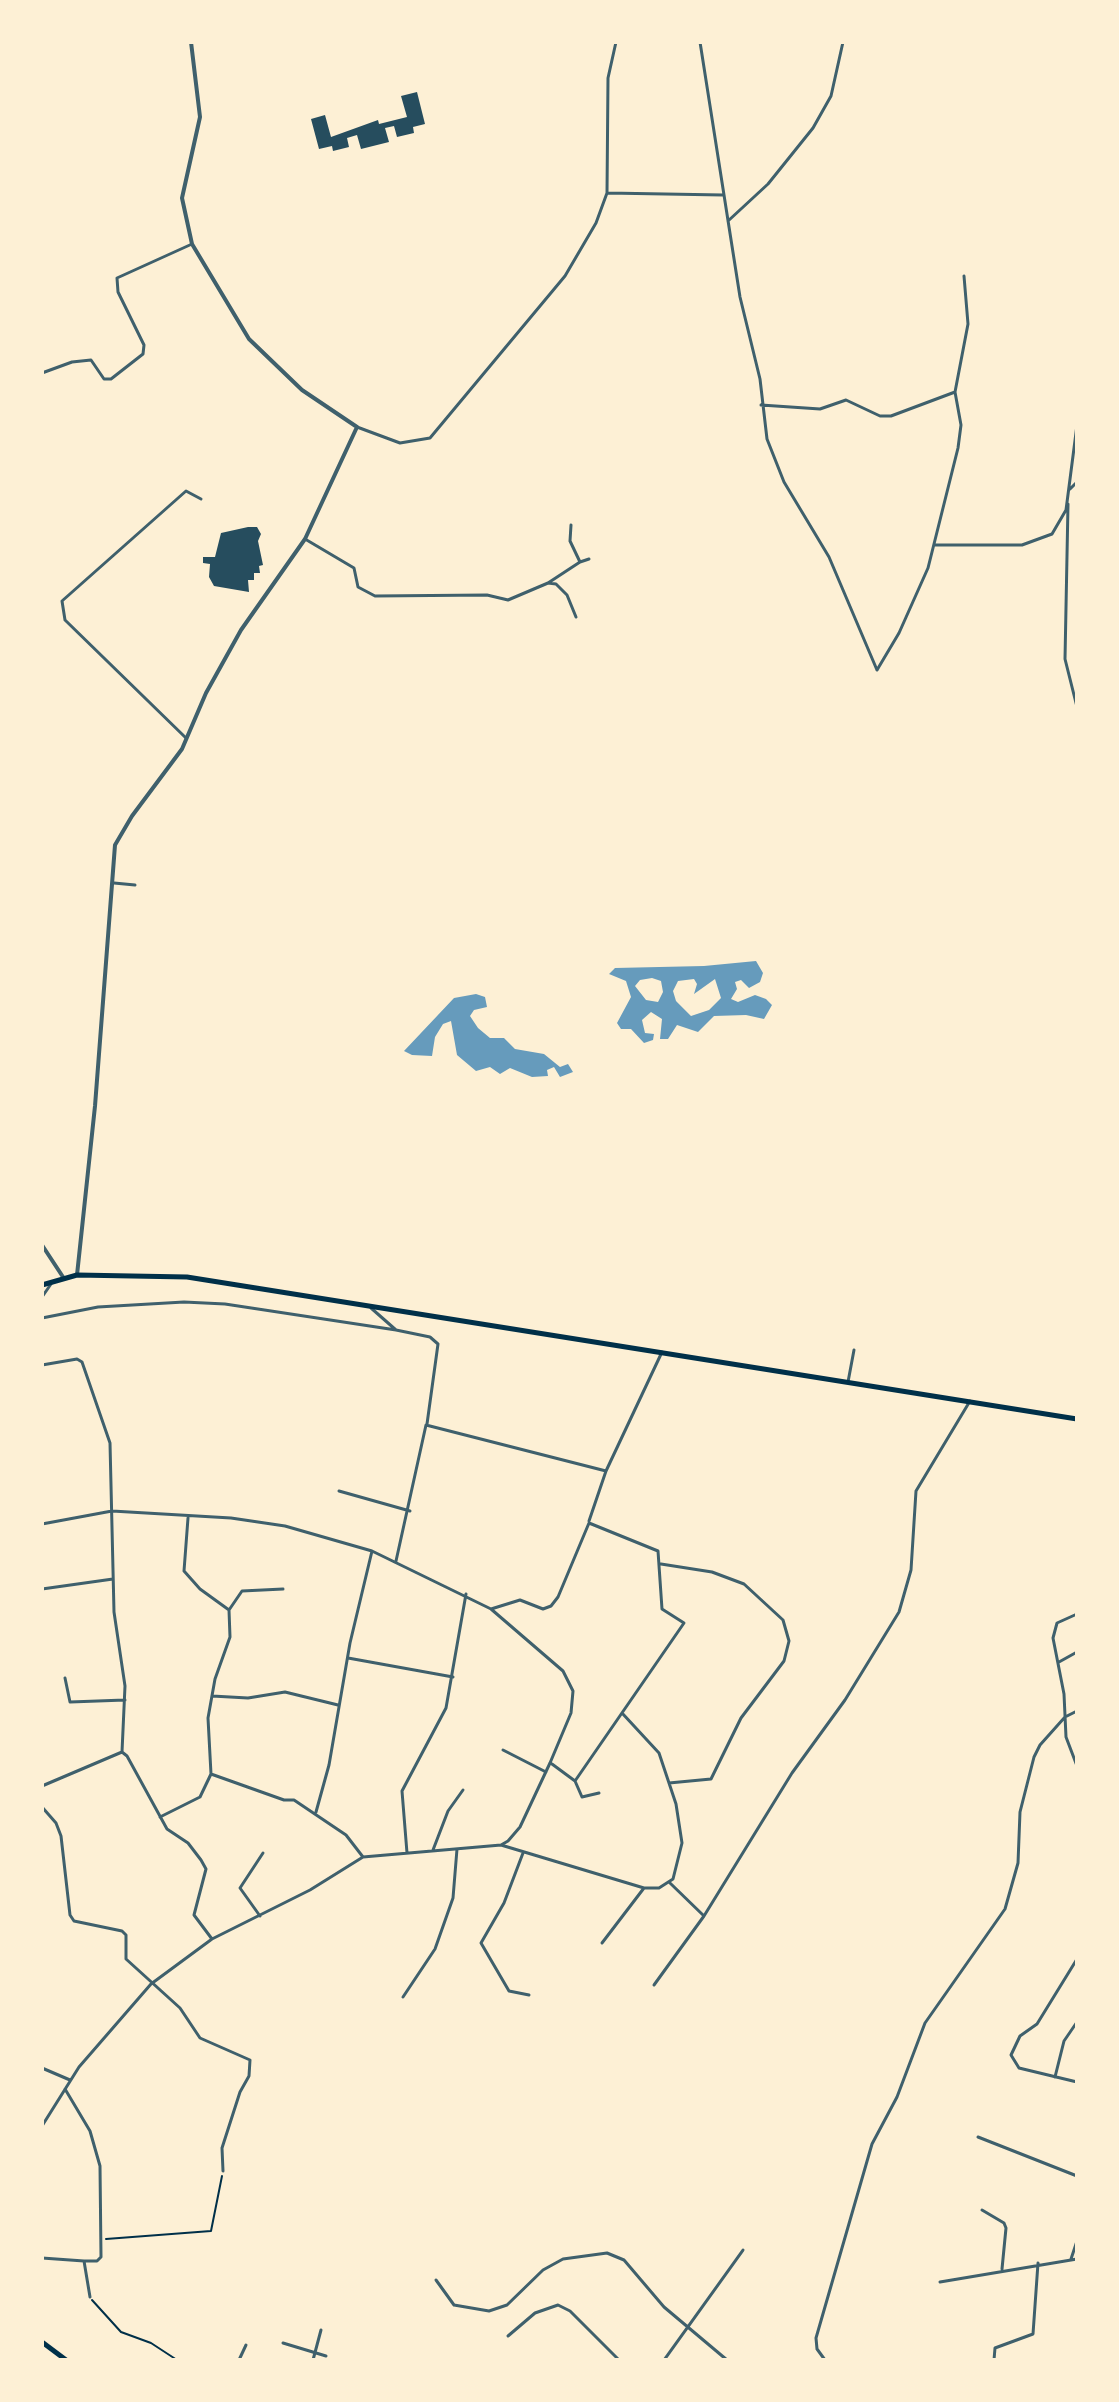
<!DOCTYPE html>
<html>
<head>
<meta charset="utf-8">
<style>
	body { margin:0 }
	#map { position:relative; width:1119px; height:2402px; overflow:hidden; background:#fdf0d5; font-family:"DejaVu Sans",sans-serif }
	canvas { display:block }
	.frame { position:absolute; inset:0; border:44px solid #fdf0d5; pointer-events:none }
</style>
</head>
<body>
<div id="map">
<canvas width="1119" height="2402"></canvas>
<div class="frame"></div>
</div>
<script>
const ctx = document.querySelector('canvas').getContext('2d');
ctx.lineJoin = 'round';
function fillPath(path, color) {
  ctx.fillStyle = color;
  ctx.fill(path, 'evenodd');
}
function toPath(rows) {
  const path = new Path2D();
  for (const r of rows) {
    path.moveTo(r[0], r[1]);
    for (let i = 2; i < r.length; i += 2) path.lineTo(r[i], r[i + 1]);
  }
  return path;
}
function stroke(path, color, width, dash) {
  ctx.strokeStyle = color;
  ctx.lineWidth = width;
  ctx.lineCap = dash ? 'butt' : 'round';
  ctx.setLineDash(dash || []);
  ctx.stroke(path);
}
const water = toPath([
	[756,961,763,973,760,982,749,988,741,980,735,982,737,989,731,999,738,1002,755,995,766,999,772,1005,764,1019,746,1015,714,1016,698,1032,677,1025,668,1039,660,1039,662,1019,651,1012,642,1020,645,1033,654,1034,653,1040,644,1043,631,1029,621,1029,617,1023,631,997,626,981,609,974,615,968,704,966],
	[652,978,661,981,663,992,658,1002,646,1000,635,986,640,980],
	[694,979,697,984,694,994,715,979,721,998,709,1010,691,1016,676,1001,673,991,678,981],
	[476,994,485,997,487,1007,474,1010,470,1016,478,1028,490,1038,504,1038,515,1049,544,1054,560,1067,568,1064,573,1072,560,1077,554,1067,547,1070,548,1076,532,1077,510,1068,500,1074,490,1067,476,1071,457,1055,451,1021,443,1024,435,1037,432,1056,412,1055,404,1051,454,998]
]);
const building = toPath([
	[417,92,425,124,413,127,414,133,397,137,394,126,385,128,389,142,361,149,357,135,347,138,349,147,333,151,332,146,319,149,311,119,325,115,331,137,378,120,379,124,407,117,401,96],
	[248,527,257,527,261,534,258,541,263,565,259,566,260,573,254,573,254,580,248,580,249,592,214,586,209,577,210,564,203,563,203,557,215,557,221,533]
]);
const path = toPath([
	[106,2239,211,2231,222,2176],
	[92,2300,121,2332,151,2343,177,2360]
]);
const minor = toPath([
	[700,42,740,297,760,379,767,439,784,482,829,557,877,670],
	[607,193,723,195],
	[728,221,768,184,813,128,831,96,843,42],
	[42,373,72,362,91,360,104,379,111,379,143,354,144,345,118,292,117,278,192,244],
	[761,405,820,409,846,400,880,416,891,416,955,392],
	[357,427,400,443,430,438,565,276,596,223,607,193,608,78,616,42],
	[1070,489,1077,482],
	[1068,504,1065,659,1077,707],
	[305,539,354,568,358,587,375,596,487,595,508,600,548,583,556,584,567,595,576,617],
	[934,545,1022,545,1052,534,1066,510,1077,425],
	[580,562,589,559],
	[548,583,580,562,570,541,571,525],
	[877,670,899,633,928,568,958,448,961,425,955,392,968,324,964,276],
	[186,738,65,620,62,601,186,491,201,499],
	[114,883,135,885],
	[42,1297,51,1284],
	[371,1308,396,1330,430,1337,438,1344,427,1424],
	[42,1318,98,1307,184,1302,225,1304,396,1330],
	[42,1365,77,1359,82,1362,110,1443,114,1612,125,1686,122,1752],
	[848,1382,854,1350],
	[339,1491,410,1511],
	[589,1521,606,1471,662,1352],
	[42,1524,112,1511,231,1518,285,1526,372,1551,491,1609,563,1671,573,1691,571,1713,550,1763,520,1827,508,1841,501,1845,363,1857,310,1890,212,1939,151,1984,79,2067,42,2126],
	[396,1561,426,1425,606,1471],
	[661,1564,712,1572,744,1584,783,1620,789,1641,784,1661,741,1718,711,1779,669,1783],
	[42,1589,113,1579],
	[491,1609,520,1600,543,1609,551,1606,558,1597,589,1523,658,1551,662,1609,684,1623,575,1781],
	[229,1610,242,1591,283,1589],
	[1077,1614,1057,1623,1053,1638,1064,1694,1066,1737,1077,1766],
	[348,1658,453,1677],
	[1059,1662,1077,1652],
	[65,1678,70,1702,125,1700],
	[212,1696,248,1698,285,1692,338,1705],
	[503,1750,546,1772],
	[552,1764,575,1781,582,1797,599,1793],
	[211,1774,284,1800,294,1800,346,1835,363,1857],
	[42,1786,122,1752,127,1756,167,1829,188,1843,201,1860,206,1869,194,1915,212,1939],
	[42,1807,56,1823,61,1836,70,1915,74,1921,122,1931,126,1935,126,1959,180,2008,200,2038,250,2060,249,2076,240,2092,222,2148,223,2171],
	[316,1812,329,1765,350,1643,372,1551],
	[160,1817,200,1797,211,1774,208,1718,215,1679,230,1637,229,1610,200,1589,184,1571,188,1518],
	[501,1845,644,1888,659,1888,673,1879,682,1843,676,1804,659,1753,622,1713],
	[433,1850,448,1811,463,1790],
	[407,1853,402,1791,446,1708,466,1594],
	[523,1853,504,1903,481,1943,509,1991,529,1995],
	[670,1883,704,1916],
	[260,1916,240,1888,263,1853],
	[602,1943,644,1888],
	[1077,1959,1037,2024,1020,2036,1011,2055,1019,2068,1077,2082],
	[654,1985,704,1916,792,1773,845,1700,899,1612,911,1570,916,1491,970,1401],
	[403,1997,435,1949,453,1898,457,1849],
	[42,2068,70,2080],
	[1055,2077,1064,2041,1077,2022],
	[65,2089,90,2131,100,2166,101,2257,97,2261,84,2261],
	[978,2137,1077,2176],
	[982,2210,1004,2223,1006,2228,1002,2269],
	[42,2258,84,2261,90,2297],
	[1071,2259,1077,2241],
	[436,2280,454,2305,489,2311,507,2305,543,2270,563,2259,607,2253,624,2260,664,2307,727,2360],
	[940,2282,1077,2259],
	[508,2336,535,2313,558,2305,570,2311,619,2360],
	[283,2343,326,2356],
	[239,2360,246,2345],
	[313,2360,321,2330],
	[664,2360,743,2250],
	[825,2360,817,2349,816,2338,872,2144,897,2097,925,2023,1005,1909,1018,1863,1020,1812,1034,1757,1040,1745,1065,1717,1077,1711],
	[994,2360,995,2348,1033,2334,1038,2263]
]);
const tertiary = toPath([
	[42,1245,63,1277],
	[77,1275,95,1106,115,845,132,816,182,749,206,693,241,630,305,539,357,427,302,390,249,339,192,244,182,198,200,117,191,42]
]);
const secondary = toPath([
	[42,2342,66,2360]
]);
const trunk = toPath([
	[42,1285,77,1275,187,1277,1077,1419]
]);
fillPath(water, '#669bbc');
fillPath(building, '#264d5e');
stroke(path, '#003049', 2);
stroke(minor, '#3f606c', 3);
stroke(tertiary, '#3f606c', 4);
stroke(secondary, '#003049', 5);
stroke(trunk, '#003049', 5);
</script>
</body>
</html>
